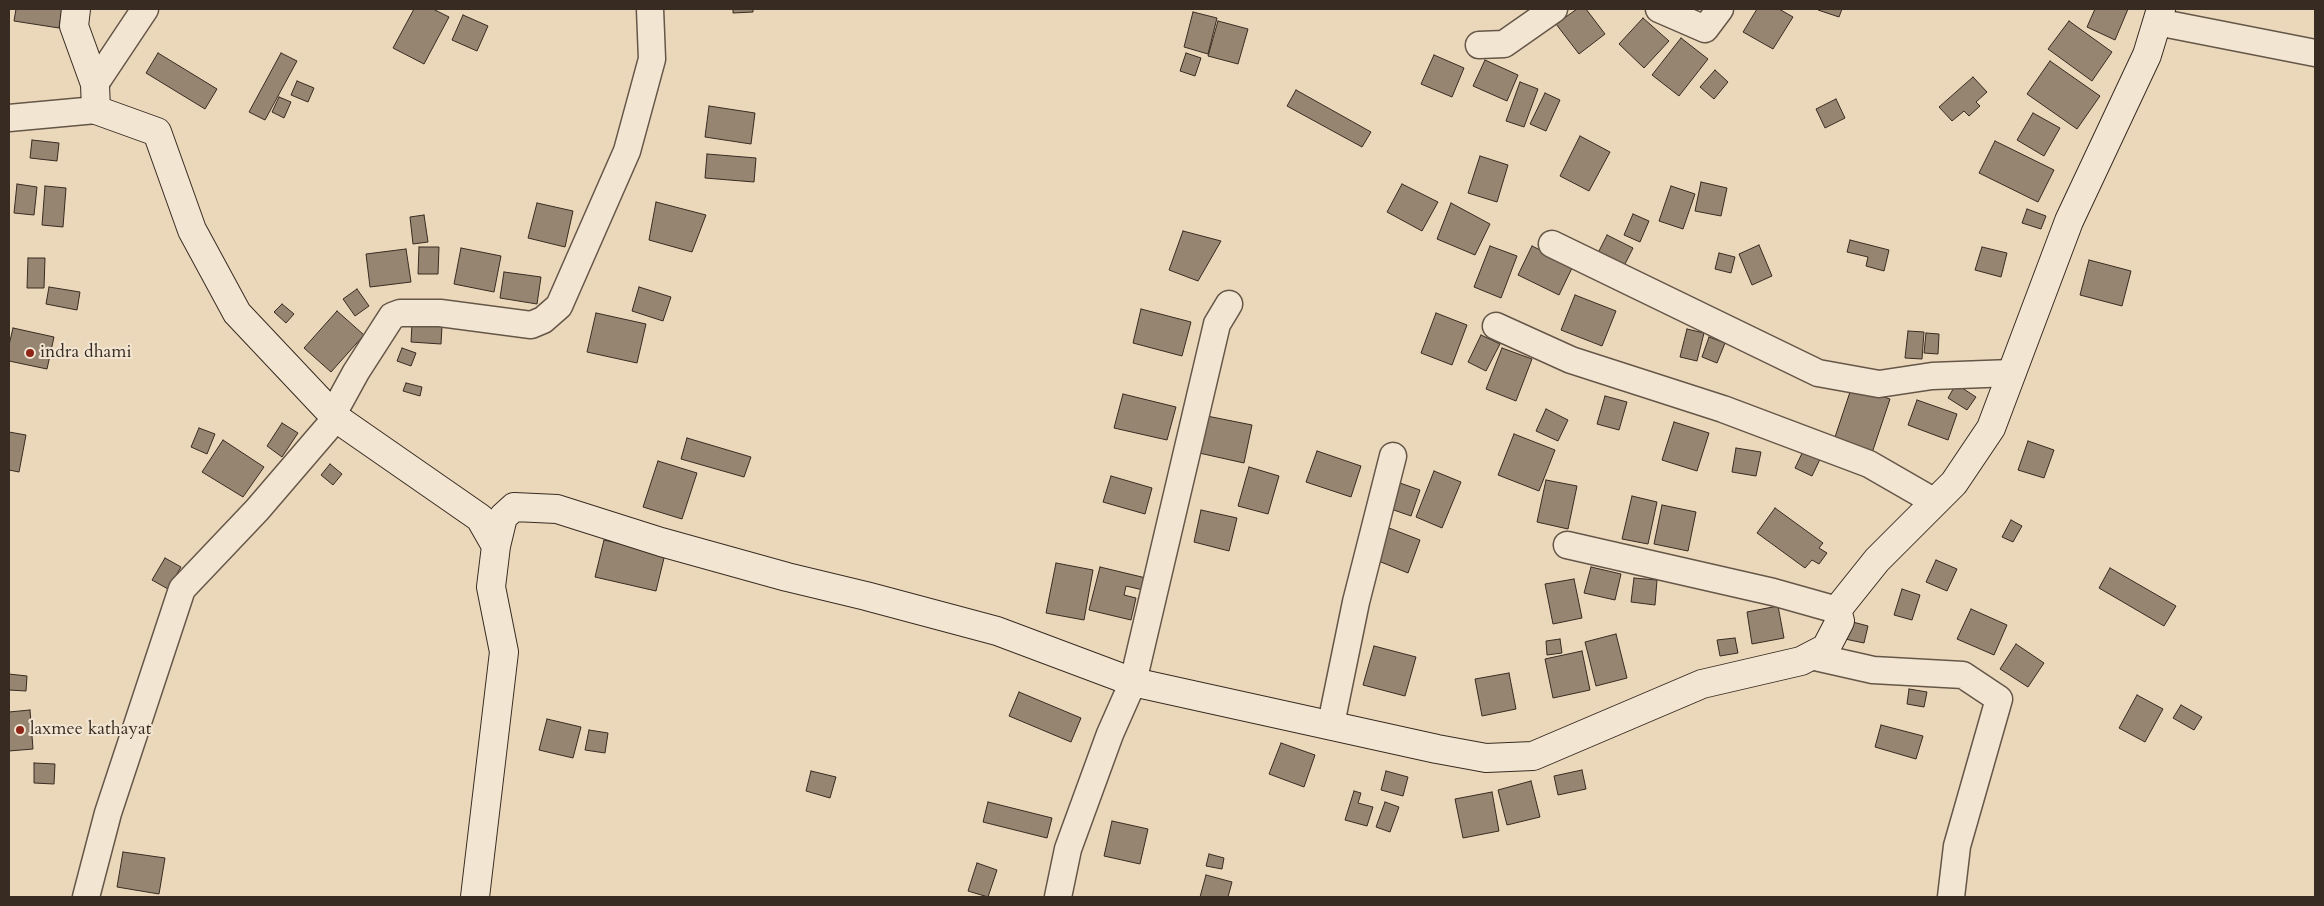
<!DOCTYPE html>
<html>
<head>
<meta charset="utf-8">
<style>
	body { margin:0 }
	#map { position:relative; width:2324px; height:906px; overflow:hidden; background:#ebd8bb; font-family:Cardo,serif }
	canvas { display:block }
	.frame { position:absolute; inset:0; border:10px solid #382b21; pointer-events:none }
</style>
</head>
<body>
<div id="map">
<canvas width="2324" height="906"></canvas>
<div class="frame"></div>
</div>
<script>
const ctx = document.querySelector('canvas').getContext('2d');
ctx.lineJoin = 'round';
function fillPath(path, color) {
  ctx.fillStyle = color;
  ctx.fill(path, 'evenodd');
}
function toPath(rows) {
  const path = new Path2D();
  for (const r of rows) {
    path.moveTo(r[0], r[1]);
    for (let i = 2; i < r.length; i += 2) path.lineTo(r[i], r[i + 1]);
  }
  return path;
}
function stroke(path, color, width, dash) {
  ctx.strokeStyle = color;
  ctx.lineWidth = width;
  ctx.lineCap = dash ? 'butt' : 'round';
  ctx.setLineDash(dash || []);
  ctx.stroke(path);
}
function write(font, color, halo, rows, align = 'center') {
  ctx.font = font + ' Cardo,serif';
  ctx.lineWidth = 4;
  ctx.setLineDash([]);
  ctx.textBaseline = 'middle';
  ctx.strokeStyle = halo;
  ctx.fillStyle = color;
  for (const [text, x, y, turn = 0] of rows) {
    ctx.save();
    ctx.translate(x, y);
    ctx.rotate((+turn || 0) * Math.PI / 180);
    ctx.textAlign = isNaN(turn) ? turn : align;
    if (halo) ctx.strokeText(text, 0, 0);
    ctx.fillText(text, 0, 0);
    ctx.restore();
  }
}
const building = toPath([
	[16,9,62,9,59,28,14,21,16,9],
	[414,9,433,9,449,17,424,64,393,48,414,9],
	[733,9,753,9,753,12,733,13,733,9],
	[1577,9,1586,9,1605,34,1579,54,1556,24,1577,9],
	[1757,9,1779,9,1793,17,1773,49,1743,32,1757,9],
	[1818,9,1842,9,1839,17,1818,10,1818,9],
	[2095,9,2128,9,2115,40,2087,27,2095,9],
	[1193,12,1217,18,1208,54,1184,47,1193,12],
	[463,15,488,26,477,51,452,40,463,15],
	[1643,18,1669,41,1644,68,1619,44,1643,18],
	[1218,21,1248,29,1238,64,1208,56,1218,21],
	[2069,21,2112,52,2092,81,2048,49,2069,21],
	[1681,38,1708,59,1679,96,1652,75,1681,38],
	[158,53,217,89,205,109,146,73,158,53],
	[281,53,297,61,265,120,249,112,281,53],
	[1186,53,1201,58,1195,76,1180,71,1186,53],
	[1434,55,1464,68,1452,97,1421,84,1434,55],
	[1485,60,1518,75,1507,101,1473,86,1485,60],
	[2050,61,2100,96,2077,129,2027,94,2050,61],
	[1715,70,1728,82,1714,99,1700,87,1715,70],
	[1973,77,1987,92,1976,102,1980,106,1969,116,1964,111,1952,121,1939,107,1973,77],
	[297,81,314,88,308,102,291,95,297,81],
	[1520,82,1538,89,1524,127,1506,121,1520,82],
	[1296,90,1371,132,1362,147,1287,106,1296,90],
	[1545,93,1560,100,1546,131,1530,124,1545,93],
	[279,97,291,102,284,118,272,112,279,97],
	[1836,99,1845,118,1825,128,1816,109,1836,99],
	[709,106,755,113,751,144,705,137,709,106],
	[2033,113,2060,128,2044,156,2017,140,2033,113],
	[1580,136,1610,152,1589,191,1560,176,1580,136],
	[32,140,59,143,57,161,30,158,32,140],
	[1995,141,2054,170,2038,202,1979,173,1995,141],
	[707,154,756,158,754,182,705,178,707,154],
	[1480,156,1508,165,1497,202,1468,193,1480,156],
	[1701,182,1727,188,1721,216,1695,211,1701,182],
	[17,184,37,187,34,215,14,213,17,184],
	[1402,184,1438,202,1422,231,1387,212,1402,184],
	[45,186,66,188,63,227,42,225,45,186],
	[1671,186,1695,194,1683,229,1659,221,1671,186],
	[656,202,706,215,692,252,649,240,656,202],
	[537,203,573,211,565,247,528,238,537,203],
	[1451,203,1490,224,1475,255,1437,239,1451,203],
	[2027,209,2046,216,2041,229,2022,223,2027,209],
	[1633,214,1649,221,1640,242,1624,235,1633,214],
	[424,215,428,242,413,244,410,217,424,215],
	[1183,231,1221,241,1198,281,1169,270,1183,231],
	[1607,235,1633,248,1621,272,1595,259,1607,235],
	[1850,240,1889,250,1884,271,1866,266,1868,257,1847,252,1850,240],
	[1759,245,1772,276,1752,285,1739,254,1759,245],
	[1490,246,1517,256,1501,298,1474,287,1490,246],
	[1532,246,1573,266,1559,295,1518,275,1532,246],
	[419,247,439,247,438,274,418,274,419,247],
	[1982,247,2007,253,2001,277,1975,270,1982,247],
	[461,248,501,256,494,292,454,284,461,248],
	[406,249,411,282,370,287,366,254,406,249],
	[1719,253,1735,257,1731,273,1715,269,1719,253],
	[28,258,45,258,44,288,27,288,28,258],
	[2089,260,2131,271,2122,306,2080,295,2089,260],
	[504,272,541,277,537,304,500,298,504,272],
	[49,287,80,292,77,310,46,304,49,287],
	[639,287,671,297,663,321,632,311,639,287],
	[357,289,369,306,355,316,343,299,357,289],
	[1575,295,1616,311,1602,346,1561,330,1575,295],
	[282,304,294,314,286,323,274,312,282,304],
	[1141,309,1191,322,1182,356,1133,343,1141,309],
	[337,311,364,335,331,372,304,348,337,311],
	[596,313,646,324,637,363,587,352,596,313],
	[1436,313,1467,325,1452,365,1421,353,1436,313],
	[412,324,442,326,441,344,411,342,412,324],
	[13,328,54,337,47,369,9,361,9,345,13,328],
	[1687,329,1704,333,1697,361,1680,357,1687,329],
	[1908,331,1924,332,1922,359,1905,358,1908,331],
	[1926,333,1939,334,1938,354,1924,353,1926,333],
	[1481,335,1500,344,1486,371,1468,362,1481,335],
	[1709,337,1725,343,1717,363,1702,357,1709,337],
	[402,348,416,353,411,366,397,361,402,348],
	[1502,348,1532,359,1516,401,1486,389,1502,348],
	[406,383,422,387,420,396,403,391,406,383],
	[1956,384,1976,397,1967,410,1948,398,1956,384],
	[1852,386,1890,399,1872,453,1834,440,1852,386],
	[1123,394,1176,407,1167,440,1114,428,1123,394],
	[1605,396,1627,402,1619,430,1597,424,1605,396],
	[1917,400,1957,414,1948,440,1908,425,1917,400],
	[1546,409,1568,420,1558,441,1536,431,1546,409],
	[1207,416,1252,425,1244,463,1199,453,1207,416],
	[1674,422,1709,433,1697,471,1662,460,1674,422],
	[282,423,298,433,282,457,267,446,282,423],
	[199,428,215,434,207,454,191,447,199,428],
	[9,432,26,435,19,472,9,470,9,432],
	[1514,434,1555,450,1539,491,1498,475,1514,434],
	[687,438,751,457,744,477,681,459,687,438],
	[223,440,264,467,243,497,202,472,223,440],
	[2028,441,2054,450,2044,478,2018,470,2028,441],
	[1806,445,1823,453,1812,476,1795,468,1806,445],
	[1736,448,1761,452,1756,476,1732,472,1736,448],
	[1317,451,1361,466,1351,497,1306,482,1317,451],
	[658,461,697,473,682,519,643,507,658,461],
	[330,464,342,474,333,485,321,475,330,464],
	[1249,467,1279,476,1268,514,1238,506,1249,467],
	[1434,471,1461,482,1442,528,1416,517,1434,471],
	[1111,476,1152,488,1145,514,1103,502,1111,476],
	[1546,480,1577,486,1568,529,1537,522,1546,480],
	[1397,482,1420,490,1411,516,1388,508,1397,482],
	[1632,496,1657,502,1648,544,1622,539,1632,496],
	[1662,505,1696,512,1688,551,1654,544,1662,505],
	[1775,508,1823,543,1819,548,1827,553,1819,564,1812,560,1805,568,1757,533,1775,508],
	[1201,510,1237,518,1229,551,1194,542,1201,510],
	[2011,520,2022,526,2013,542,2002,537,2011,520],
	[1389,528,1420,540,1408,573,1376,560,1389,528],
	[604,540,665,554,656,591,595,577,604,540],
	[165,558,181,567,168,589,152,580,165,558],
	[1936,560,1957,569,1947,591,1926,582,1936,560],
	[1056,563,1093,570,1084,620,1046,613,1056,563],
	[1100,567,1146,578,1143,590,1126,586,1124,595,1136,598,1131,620,1089,610,1100,567],
	[1591,567,1621,574,1615,600,1584,593,1591,567],
	[2110,568,2176,606,2164,626,2099,588,2110,568],
	[1634,578,1657,580,1655,605,1631,602,1634,578],
	[1574,579,1582,618,1553,624,1545,584,1574,579],
	[1902,589,1920,595,1912,620,1894,615,1902,589],
	[1778,606,1784,638,1752,644,1747,612,1778,606],
	[1971,609,2007,625,1994,655,1957,639,1971,609],
	[1849,621,1868,626,1864,643,1845,639,1849,621],
	[1616,634,1627,678,1596,686,1585,642,1616,634],
	[1735,638,1738,653,1720,656,1717,640,1735,638],
	[1560,639,1562,653,1547,655,1546,641,1560,639],
	[2016,644,2044,663,2028,687,2000,669,2016,644],
	[1374,646,1416,657,1405,696,1363,685,1374,646],
	[1582,651,1590,690,1553,698,1545,659,1582,651],
	[1509,673,1516,709,1482,716,1475,679,1509,673],
	[9,674,27,676,26,691,9,690,9,674],
	[1909,689,1927,692,1924,707,1907,704,1909,689],
	[1019,692,1081,718,1071,742,1009,716,1019,692],
	[2137,695,2163,709,2145,742,2119,728,2137,695],
	[2181,705,2202,717,2194,730,2173,718,2181,705],
	[30,710,33,749,9,751,9,712,30,710],
	[547,719,581,727,573,758,539,750,547,719],
	[1881,725,1923,736,1916,759,1875,747,1881,725],
	[589,730,608,733,605,753,585,750,589,730],
	[1281,743,1315,755,1304,787,1269,774,1281,743],
	[34,763,55,764,54,784,34,783,34,763],
	[1582,770,1586,789,1558,795,1554,776,1582,770],
	[811,771,836,777,830,798,806,791,811,771],
	[1386,771,1408,777,1403,796,1381,790,1386,771],
	[1531,781,1540,817,1507,825,1498,790,1531,781],
	[1354,791,1361,793,1358,803,1373,807,1367,826,1345,820,1354,791],
	[1492,792,1499,831,1463,838,1455,799,1492,792],
	[988,802,1052,818,1047,838,983,822,988,802],
	[1385,802,1399,807,1390,832,1376,827,1385,802],
	[1112,821,1148,829,1140,864,1104,856,1112,821],
	[123,852,165,858,159,894,117,887,123,852],
	[1209,854,1224,858,1222,869,1206,866,1209,854],
	[977,863,997,870,988,897,968,891,977,863],
	[1206,875,1232,882,1228,897,1200,897,1206,875]
]);
const street = toPath([
	[1659,9,1705,29,1720,9],
	[2157,22,2315,53],
	[1479,45,1504,44,1554,9],
	[95,84,145,9],
	[9,118,96,110],
	[1552,244,1818,373,1879,384,1932,376,2012,373],
	[1496,326,1571,360,1723,409,1869,464,1935,502],
	[333,414,356,372,392,316,400,313,440,313,531,325,543,320,559,306,627,151,652,59,650,9],
	[1567,545,1773,592,1837,610],
	[1811,656,1873,670,1963,675,1999,699,1957,846,1951,897],
	[1331,724,1356,602,1393,456],
	[86,897,108,813,182,589,257,510,336,418],
	[1058,897,1068,849,1110,734,1133,682,1217,324,1229,304]
]);
const secondary = toPath([
	[76,9,74,26,95,84,96,110,157,132,192,230,237,313,336,418,480,518,496,546,491,587,504,652,475,897],
	[496,546,503,517,514,507,557,509,661,542,787,577,866,596,997,631,1133,682,1437,749,1486,758,1533,756,1702,684,1801,661,1826,648,1840,621,1837,610,1877,560,1954,483,1991,428,2069,221,2147,55,2161,9]
]);
const markers = [
	[30,353,5,"#8f2418"],
	[20,730,5,"#8f2418"]
];
const poiNames = [
	["indra dhami",40,353],
	["laxmee kathayat",30,730]
];
fillPath(building, '#958571');
stroke(building, '#382b21', 1);
stroke(street, '#655648', 29);
stroke(secondary, '#382b21', 30);
stroke(street, '#f2e6d3', 26);
stroke(secondary, '#f2e6d3', 28);
for (const [x, y, r, color] of markers) {
  const dot = new Path2D();
  dot.arc(x, y, r, 0, 2 * Math.PI);
  ctx.fillStyle = color;
  ctx.fill(dot);
  stroke(dot, '#f2e6d3', 2);
}
write('18px', '#382b21', '#f2e6d3', poiNames, 'left');
</script>
</body>
</html>
